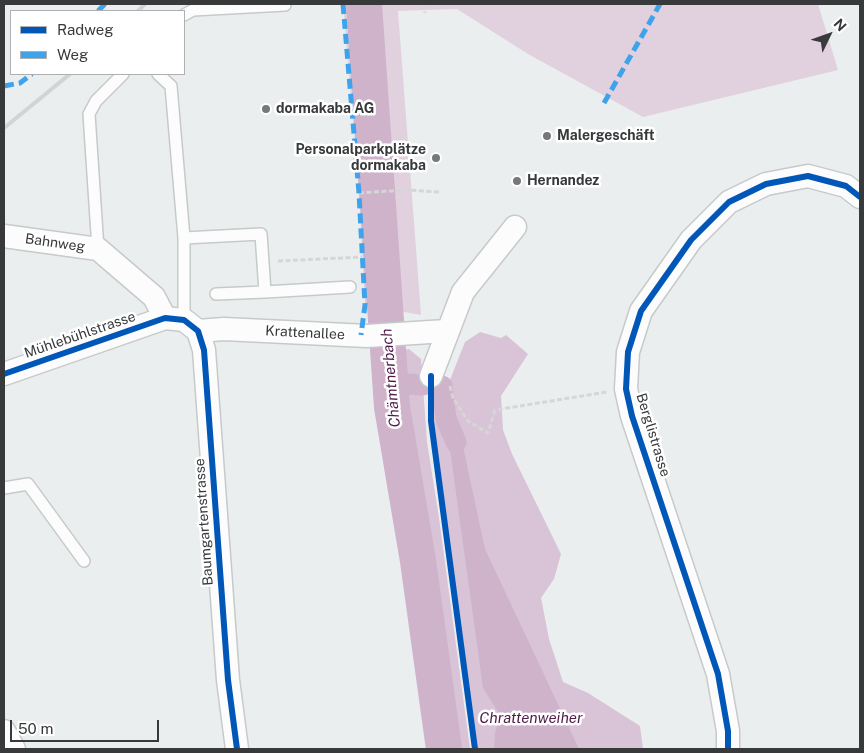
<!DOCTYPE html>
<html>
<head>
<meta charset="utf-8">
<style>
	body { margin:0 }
	#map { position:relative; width:864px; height:753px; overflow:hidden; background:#eaeeee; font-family:"Public Sans",sans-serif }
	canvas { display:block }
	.frame { position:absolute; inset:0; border:5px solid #37393a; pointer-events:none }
	.legend { position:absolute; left:10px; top:10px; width:175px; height:65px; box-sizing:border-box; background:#fff; border:1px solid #afb0b0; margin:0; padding:6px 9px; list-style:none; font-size:15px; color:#37393a }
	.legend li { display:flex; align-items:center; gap:10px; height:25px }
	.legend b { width:25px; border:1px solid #afb0b0 }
	.north { position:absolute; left:804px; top:10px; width:50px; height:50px; -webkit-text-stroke:4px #fff; paint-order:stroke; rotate:48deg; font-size:14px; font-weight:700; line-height:20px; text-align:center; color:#37393a }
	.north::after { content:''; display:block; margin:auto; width:18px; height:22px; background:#37393a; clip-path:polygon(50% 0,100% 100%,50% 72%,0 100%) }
	.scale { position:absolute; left:10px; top:720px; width:149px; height:22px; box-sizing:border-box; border:2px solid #37393a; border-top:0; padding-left:6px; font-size:15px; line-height:18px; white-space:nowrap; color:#37393a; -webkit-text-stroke:4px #fff; paint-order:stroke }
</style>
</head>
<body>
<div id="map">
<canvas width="864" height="753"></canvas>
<div class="frame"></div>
<ul class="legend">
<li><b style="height:6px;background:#0057b8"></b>Radweg</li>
<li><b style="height:6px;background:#3fa3ec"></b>Weg</li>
</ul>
<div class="north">N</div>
<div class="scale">50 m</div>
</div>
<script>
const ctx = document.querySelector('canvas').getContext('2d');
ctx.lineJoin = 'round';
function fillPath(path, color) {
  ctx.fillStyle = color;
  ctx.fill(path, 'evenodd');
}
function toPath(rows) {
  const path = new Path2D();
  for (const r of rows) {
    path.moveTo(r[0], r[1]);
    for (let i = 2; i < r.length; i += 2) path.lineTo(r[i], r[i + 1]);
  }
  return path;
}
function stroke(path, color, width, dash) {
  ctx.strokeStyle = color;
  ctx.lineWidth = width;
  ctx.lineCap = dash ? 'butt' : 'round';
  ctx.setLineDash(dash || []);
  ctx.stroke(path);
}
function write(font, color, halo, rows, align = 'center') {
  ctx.font = font + ' "Public Sans",sans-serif';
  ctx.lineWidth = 5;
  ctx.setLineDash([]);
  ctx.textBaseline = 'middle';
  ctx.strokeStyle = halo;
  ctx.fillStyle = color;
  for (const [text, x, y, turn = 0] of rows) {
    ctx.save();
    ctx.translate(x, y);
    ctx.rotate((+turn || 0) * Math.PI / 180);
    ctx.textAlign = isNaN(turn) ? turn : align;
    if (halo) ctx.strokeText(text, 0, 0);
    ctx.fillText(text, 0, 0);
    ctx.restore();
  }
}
const green = toPath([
	[343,4,818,4,838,70,643,117,528,54,457,9,398,11,421,315,365,305,359,193]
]);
const forest = toPath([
	[480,332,501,338,506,335,528,354,501,396,503,430,512,454,561,554,554,579,541,598,549,639,563,682,588,693,640,726,643,749,475,749,431,421,430,384,431,376,450,380,465,342],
	[409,349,421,359,427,442,439,518,470,749,444,749,418,561,392,407,389,352]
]);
const water = toPath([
	[449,442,462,442,485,549,579,749,494,749,495,733,500,715,483,688]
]);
const canal = toPath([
	[391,383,423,385],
	[436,385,442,386,446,419,456,442]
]);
const river = toPath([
	[364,4,392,407,418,561,444,749]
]);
const path = toPath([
	[424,4,425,13],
	[359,193,407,190,439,192],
	[278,261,362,257],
	[450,386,453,398,468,421,488,433,495,410,607,392]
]);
const service = toPath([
	[184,15,193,10,285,5],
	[158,74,171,86,184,238,184,320],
	[184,238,261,234,265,292,350,287],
	[98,249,89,114,96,101,123,74],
	[216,294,265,292],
	[4,488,28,484,84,561]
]);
const minor = toPath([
	[4,236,98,249,154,297,165,318],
	[198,331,224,329,367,336,446,331],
	[4,374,165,318,184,320,198,331,204,350,228,680,237,749],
	[431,376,463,292,515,227],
	[4,731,14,749],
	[728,749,728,731,718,674,632,416,626,389,628,352,641,311,691,240,729,202,766,184,808,176,846,186,860,197]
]);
const rail = toPath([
	[138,11,145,4],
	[4,128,70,74]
]);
const quiet = toPath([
	[343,4,359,193,365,305,361,335],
	[98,11,105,4],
	[4,86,20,83,32,74],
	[604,103,660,4]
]);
const cycleway = toPath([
	[4,374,165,318,184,320,198,331,204,350,228,680,237,749],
	[431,376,431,421,475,749],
	[728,749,728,731,718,674,632,416,626,389,628,352,641,311,691,240,729,202,766,184,808,176,846,186,860,197]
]);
const markers = [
	[266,109,5,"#767879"],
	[547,136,5,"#767879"],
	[436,158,5,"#767879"],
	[517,181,5,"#767879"]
];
const poiNames = [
	["dormakaba AG",276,109],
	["Malergeschäft",557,136],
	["Personalparkplätze",426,150,"right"],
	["dormakaba",426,166,"right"],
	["Hernandez",527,181]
];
const streetNames = [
	["Bahnweg",55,243,8],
	["Krattenallee",305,333,3],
	["Mühlebühlstrasse",80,335,-19],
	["Berglistrasse",653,435,73],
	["Baumgartenstrasse",204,522,-94]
];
const waterNames = [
	["Chämtnerbach",391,378,-95],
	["Chrattenweiher",531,718]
];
fillPath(green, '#e1d1df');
fillPath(forest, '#d9c3d6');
fillPath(water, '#cfb3cb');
stroke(canal, '#cfb3cb', 21);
stroke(river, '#cfb3cb', 36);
stroke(service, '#c7caca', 14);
stroke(minor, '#c7caca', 25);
stroke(path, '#d6d6d6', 3, [5, 2.5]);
stroke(service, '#fcfcfc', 11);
stroke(minor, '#fcfcfc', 22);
stroke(rail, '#d2d3d3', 4);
stroke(quiet, '#3fa3ec', 5, [10, 5]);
stroke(cycleway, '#0057b8', 6);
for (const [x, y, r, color] of markers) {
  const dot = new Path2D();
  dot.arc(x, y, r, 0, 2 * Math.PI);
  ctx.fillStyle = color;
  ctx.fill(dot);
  stroke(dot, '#fff', 2);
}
write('bold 14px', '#37393a', '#fff', poiNames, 'left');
write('14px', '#37393a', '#fff', streetNames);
write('italic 15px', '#4f1b48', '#fff', waterNames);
</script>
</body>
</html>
